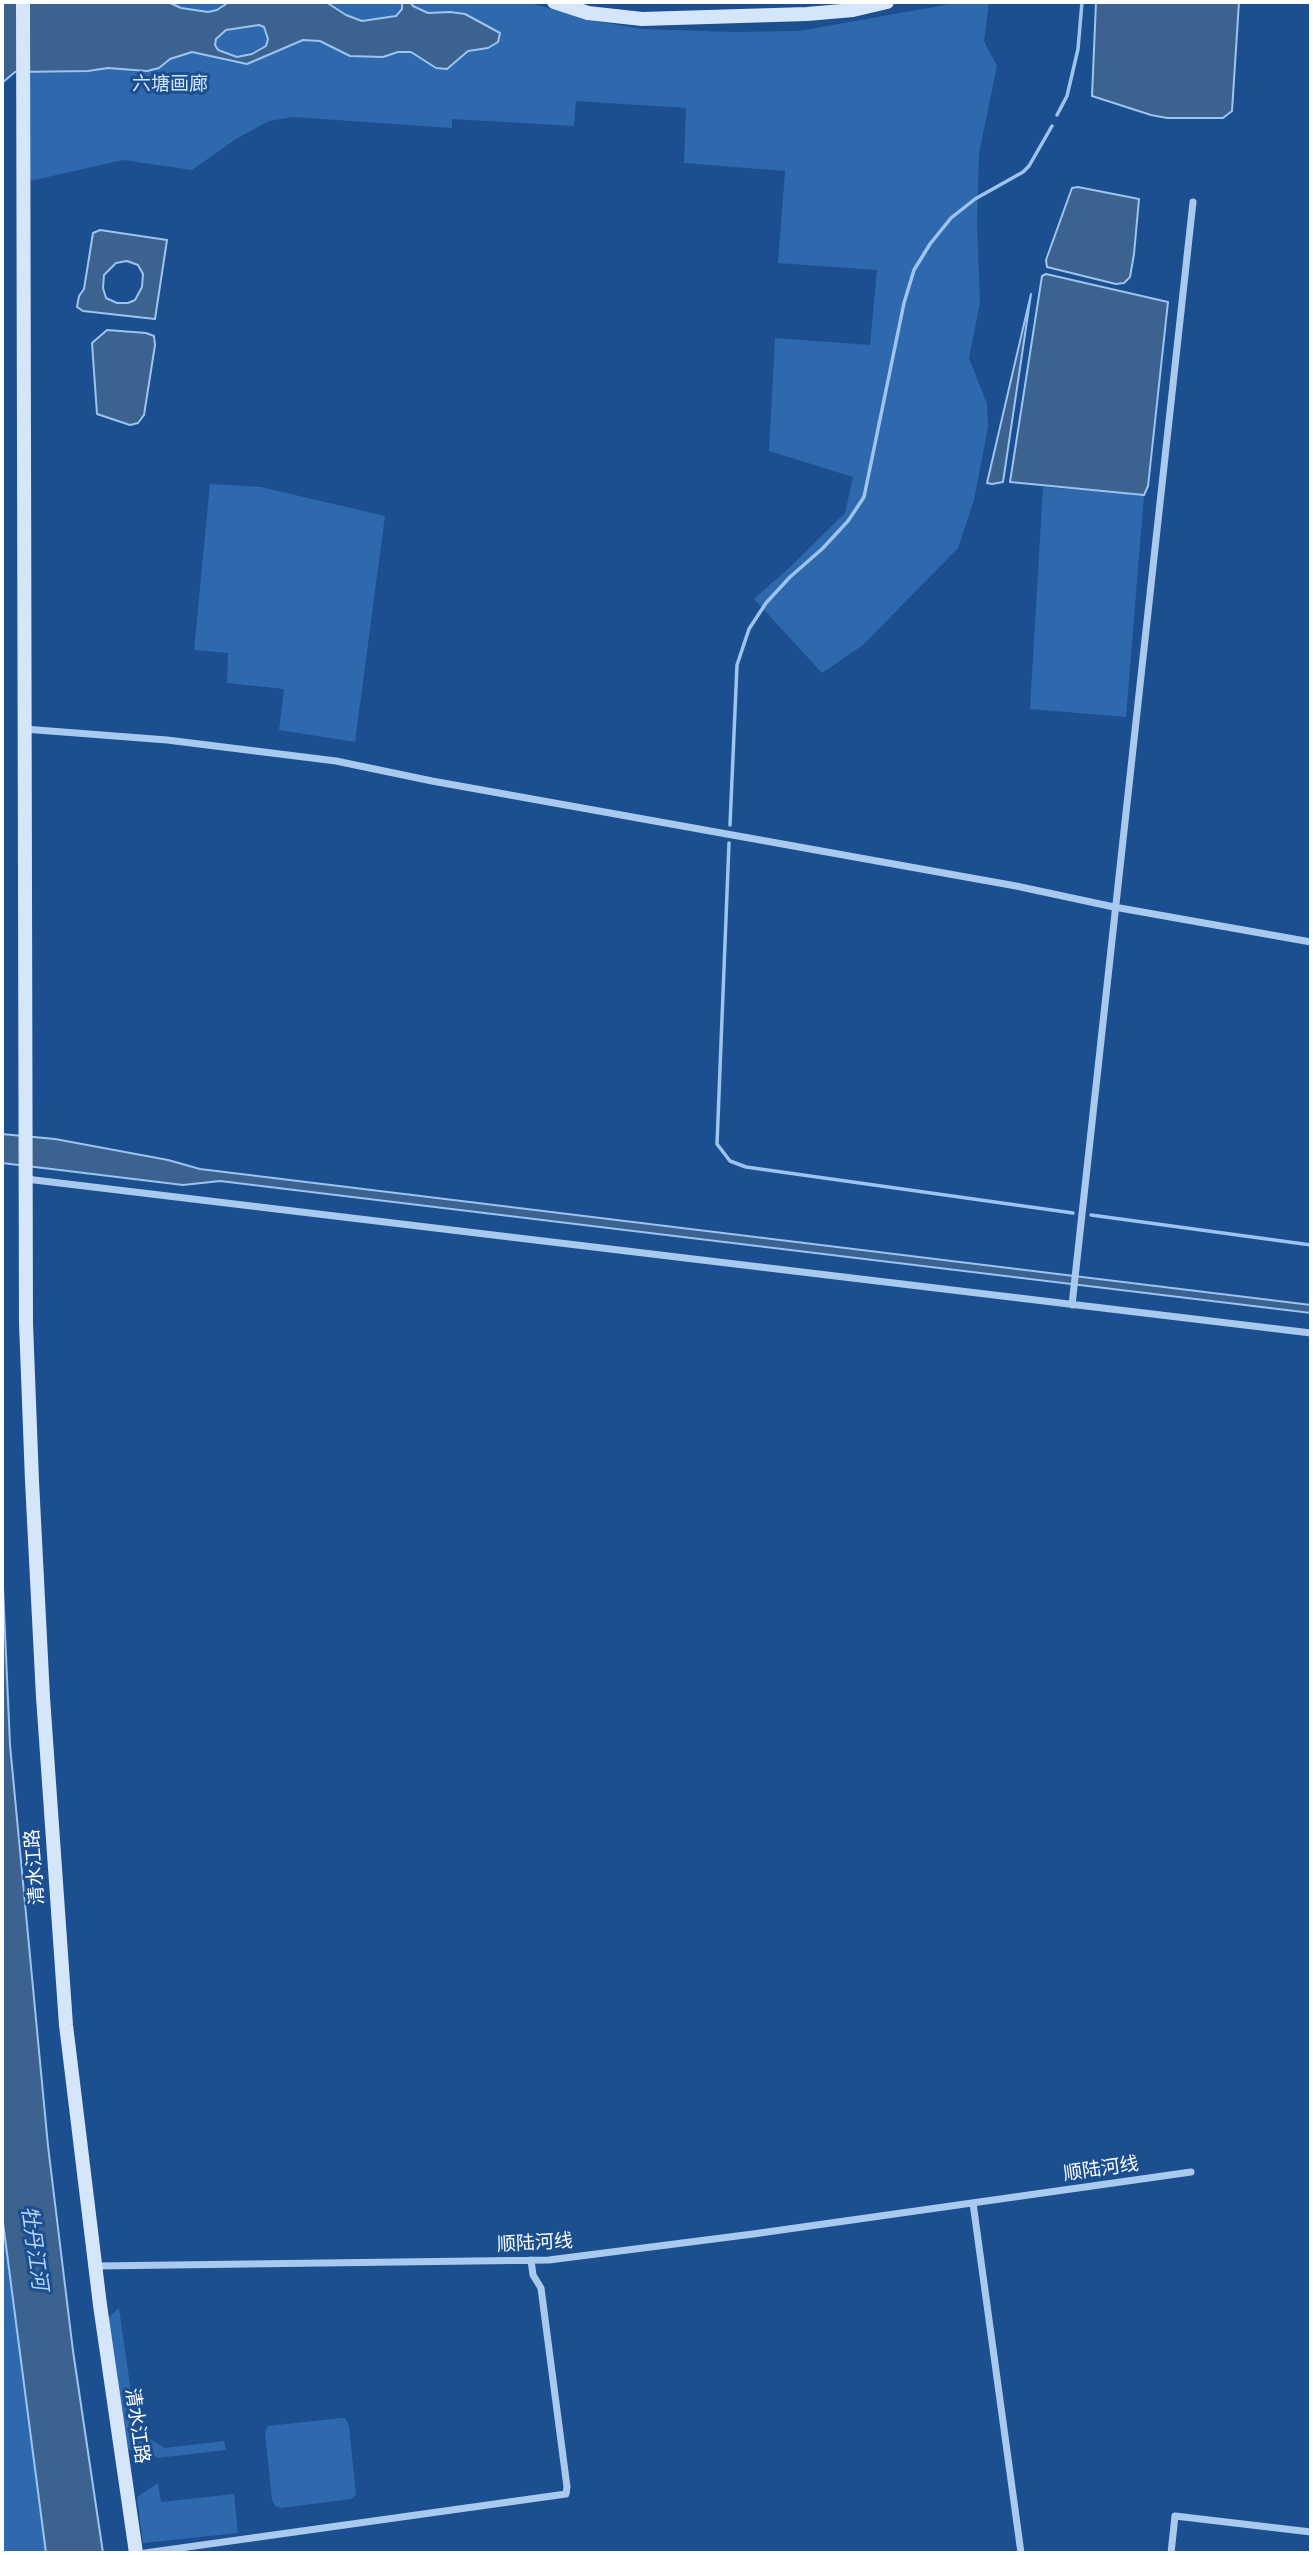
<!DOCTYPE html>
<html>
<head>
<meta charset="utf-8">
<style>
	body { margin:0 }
	#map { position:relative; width:1313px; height:2555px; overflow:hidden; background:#1b4f8f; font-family:Quicksand,sans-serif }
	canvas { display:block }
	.frame { position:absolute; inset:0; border:4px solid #fff; pointer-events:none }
</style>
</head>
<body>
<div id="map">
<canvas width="1313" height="2555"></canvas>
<div class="frame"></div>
</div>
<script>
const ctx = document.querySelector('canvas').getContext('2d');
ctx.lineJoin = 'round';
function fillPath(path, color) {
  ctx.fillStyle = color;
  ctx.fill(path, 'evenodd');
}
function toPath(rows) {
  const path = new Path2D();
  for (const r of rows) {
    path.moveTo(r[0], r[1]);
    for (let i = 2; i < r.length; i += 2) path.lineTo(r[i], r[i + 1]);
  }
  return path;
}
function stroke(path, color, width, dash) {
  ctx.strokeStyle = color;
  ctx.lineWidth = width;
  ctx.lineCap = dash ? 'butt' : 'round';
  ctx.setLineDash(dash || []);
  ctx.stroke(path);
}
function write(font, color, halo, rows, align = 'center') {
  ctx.font = font + ' Quicksand,"Noto Sans SC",sans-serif';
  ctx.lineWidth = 6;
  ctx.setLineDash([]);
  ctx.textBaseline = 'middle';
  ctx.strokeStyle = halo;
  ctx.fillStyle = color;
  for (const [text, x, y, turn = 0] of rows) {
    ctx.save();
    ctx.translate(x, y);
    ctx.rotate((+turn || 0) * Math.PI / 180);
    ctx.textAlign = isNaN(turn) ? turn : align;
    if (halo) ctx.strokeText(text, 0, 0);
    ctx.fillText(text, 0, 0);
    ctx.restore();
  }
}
const green = toPath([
	[29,2,526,2,595,21,641,29,733,32,799,31,962,2,989,2,984,41,997,66,979,153,977,223,980,303,969,358,987,404,988,427,974,500,958,548,863,645,822,673,754,599,789,568,845,513,853,477,769,451,775,338,870,345,877,270,778,263,785,171,684,163,686,108,576,101,574,126,452,119,452,128,293,117,269,121,236,139,192,170,123,160,30,181],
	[210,484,261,487,385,516,355,742,279,730,284,689,227,683,228,653,194,650],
	[1043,487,1144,495,1126,717,1030,709],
	[2,2191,13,2301,46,2553,2,2553],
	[119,2308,136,2427,140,2433,165,2448,224,2441,226,2450,158,2458,144,2451,129,2450,126,2443,108,2318],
	[341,2418,345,2418,349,2426,356,2495,351,2499,281,2508,275,2506,272,2500,265,2433,268,2426],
	[158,2483,161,2502,234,2494,238,2533,143,2543,137,2497]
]);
const water = toPath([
	[2,2,168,2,181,8,208,12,217,10,229,2,326,2,346,15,362,21,396,16,402,9,402,2,410,2,413,6,428,13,450,12,465,14,500,33,498,42,488,48,468,51,447,69,436,68,411,52,398,52,383,57,350,56,320,41,303,40,247,64,192,52,170,59,159,68,147,71,108,68,88,71,15,72,2,83,2,2],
	[259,25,264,27,268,39,266,46,252,54,237,57,218,50,215,45,216,39,226,30,259,25],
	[1096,2,1239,2,1232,111,1223,118,1167,118,1151,115,1092,96,1096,2],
	[1078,187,1139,199,1134,254,1130,277,1124,283,1116,284,1047,267,1046,260,1072,188,1078,187],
	[100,230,167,240,155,319,83,311,77,307,79,296,84,289,93,233,100,230],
	[127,261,138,265,143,274,142,287,135,300,128,303,117,303,106,298,103,288,104,275,116,263,127,261],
	[1046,274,1168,302,1148,486,1144,495,1010,482,1042,276,1046,274],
	[1031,294,1003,482,992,484,987,483,1031,294],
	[107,330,146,333,154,336,155,345,144,415,138,423,130,425,97,414,92,343,107,330],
	[2,1134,55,1139,168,1160,200,1169,1311,1305,1311,1313,220,1181,183,1185,2,1163,2,1134],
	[2,1565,10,1745,48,2146,73,2351,103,2553,46,2553,2,2215,2,1565]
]);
const stream = toPath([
	[1057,115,1067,96,1078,49,1082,2],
	[730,825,737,665,749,629,766,603,790,577,822,549,848,521,864,497,904,303,914,270,930,244,951,218,975,199,1023,172,1029,166,1052,126],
	[729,843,717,1144,730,1161,746,1167,1073,1213],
	[1091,1215,1311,1245]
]);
const street = toPath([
	[24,729,167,740,336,761,432,781,1016,886,1114,907,1311,942],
	[26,1179,1311,1333],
	[1072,1305,1193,202],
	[973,2203,1021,2553],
	[96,2266,549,2260,753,2234,1191,2172],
	[145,2553,566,2494,567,2487,541,2288,533,2275,531,2260],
	[1171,2553,1175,2516,1311,2532]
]);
const secondary = toPath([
	[23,2,26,1323,32,1481,43,1697,66,2025,100,2305,136,2553],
	[554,2,588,13,642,19,807,14,853,10,887,2]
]);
const parkNames = [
	["六塘画廊",170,84]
];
const streetNames = [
	["清水江路",35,1867,-94],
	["顺陆河线",1101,2169,-8],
	["顺陆河线",535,2243,-3],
	["清水江路",137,2426,82]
];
const waterNames = [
	["牡丹江河",34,2248,82]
];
fillPath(green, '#2e69ad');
fillPath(water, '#3c6290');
stroke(water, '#9cc4f0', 2);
stroke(stream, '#9cc4f0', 3.5);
stroke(street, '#a9c9ee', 7);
stroke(secondary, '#d6e6fa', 14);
write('19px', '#cfe3fa', '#1b4f8f', parkNames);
write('19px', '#fff', '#1b4f8f', streetNames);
write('italic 21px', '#b5d3f5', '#1b4f8f', waterNames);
</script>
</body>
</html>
